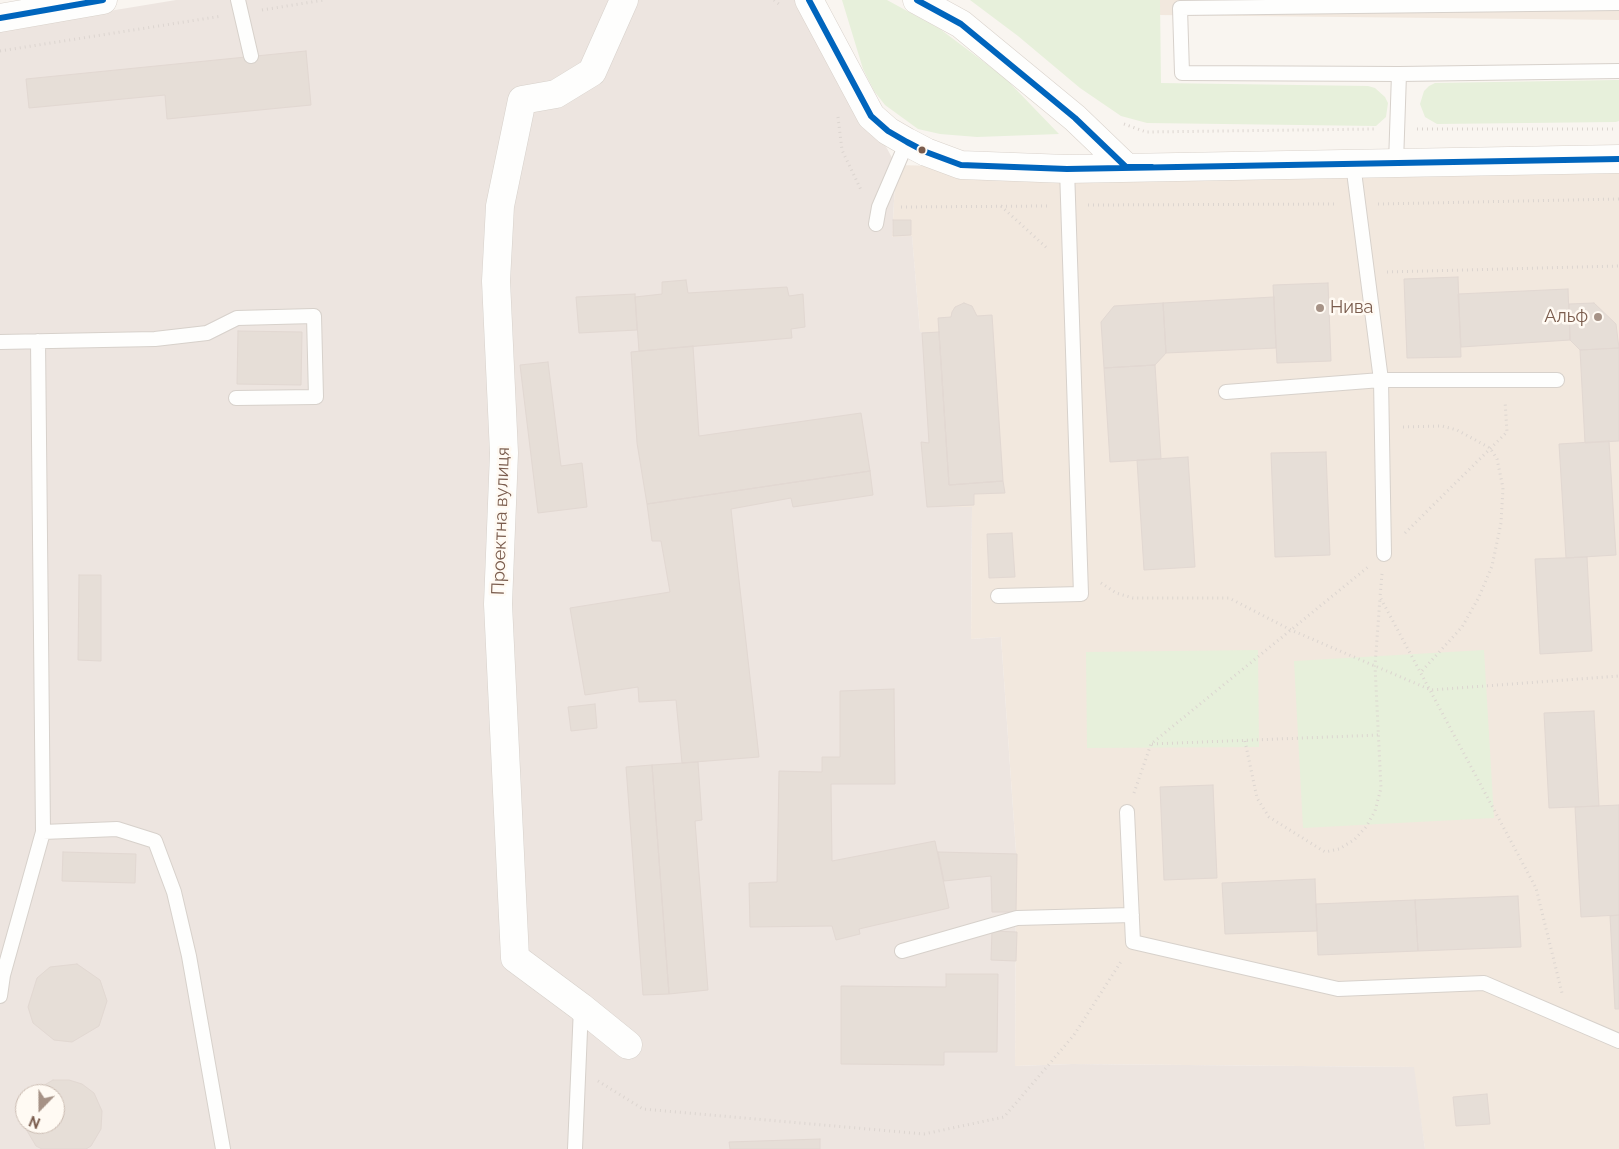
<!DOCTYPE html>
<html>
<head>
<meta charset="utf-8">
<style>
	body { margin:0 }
	#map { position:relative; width:1619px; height:1149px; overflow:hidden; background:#f9f5f0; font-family:Raleway,sans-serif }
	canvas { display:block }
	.north { position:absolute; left:15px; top:1084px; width:50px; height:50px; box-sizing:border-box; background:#fffaf3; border:1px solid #cabbb1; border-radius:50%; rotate:202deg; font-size:14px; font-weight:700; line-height:20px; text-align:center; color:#7a5c4d }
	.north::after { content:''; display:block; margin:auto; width:18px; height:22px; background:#a69286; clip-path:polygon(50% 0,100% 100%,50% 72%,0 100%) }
</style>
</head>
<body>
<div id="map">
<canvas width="1619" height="1149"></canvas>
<div class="north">N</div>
</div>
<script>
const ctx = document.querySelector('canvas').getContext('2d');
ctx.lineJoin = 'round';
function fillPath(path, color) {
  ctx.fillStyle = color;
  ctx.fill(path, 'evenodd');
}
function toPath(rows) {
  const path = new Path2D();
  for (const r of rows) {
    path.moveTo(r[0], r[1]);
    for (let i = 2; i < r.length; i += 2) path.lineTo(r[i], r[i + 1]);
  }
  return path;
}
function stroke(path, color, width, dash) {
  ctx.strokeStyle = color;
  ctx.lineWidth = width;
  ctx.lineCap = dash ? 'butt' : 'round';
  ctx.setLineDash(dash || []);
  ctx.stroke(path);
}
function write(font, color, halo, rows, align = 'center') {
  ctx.font = font + ' Raleway,sans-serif';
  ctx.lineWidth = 5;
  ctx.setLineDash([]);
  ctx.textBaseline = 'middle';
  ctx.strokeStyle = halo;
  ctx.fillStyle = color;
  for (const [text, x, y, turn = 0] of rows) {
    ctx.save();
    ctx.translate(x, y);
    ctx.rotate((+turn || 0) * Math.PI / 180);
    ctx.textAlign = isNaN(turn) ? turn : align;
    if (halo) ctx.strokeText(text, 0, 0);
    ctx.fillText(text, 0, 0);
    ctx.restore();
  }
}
const residential = toPath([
	[1064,0,1619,0,1619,20,1065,14],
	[1619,160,1619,1149,1425,1149,1413,1067,1072,1064,1015,1066,1016,852,1001,637,971,639,972,507,950,507,939,332,920,332,912,237,892,237,896,165,1067,169]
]);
const industrial = toPath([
	[176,0,806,0,896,165,892,237,912,236,920,332,939,332,950,507,972,507,971,639,1001,637,1016,852,1015,1066,1072,1064,1414,1067,1425,1149,0,1149,0,29],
	[25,1094,55,1094,55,1124,25,1124]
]);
const green = toPath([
	[842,0,887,0,940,29,1004,77,1059,134,977,137,940,134,918,129,885,105,874,91,863,69],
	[970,0,1160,0,1161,83,1368,86,1375,88,1385,97,1388,103,1386,117,1376,126,1147,123,1121,116,1080,88,1018,36],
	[1615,80,1619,80,1619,121,1616,122,1437,124,1425,117,1420,104,1424,91,1429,86,1435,83],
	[1258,650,1259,747,1087,748,1086,652],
	[1484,650,1494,818,1303,828,1294,661]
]);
const building = toPath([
	[306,51,311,105,167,119,165,95,29,108,26,79,306,51],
	[893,220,911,220,911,235,893,236,893,220],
	[1458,277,1461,357,1407,358,1404,279,1458,277],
	[686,280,688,293,787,287,789,296,803,294,805,327,791,329,792,338,639,351,635,297,662,294,662,282,686,280],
	[1328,283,1331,361,1277,363,1273,285,1328,283],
	[1568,289,1570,340,1461,347,1458,294,1568,289],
	[635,294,637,330,579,333,576,297,635,294],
	[1274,297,1276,348,1166,353,1163,303,1274,297],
	[964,303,972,306,977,316,992,315,1003,481,949,485,938,318,951,317,952,312,955,307,964,303],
	[1163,303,1166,353,1155,365,1104,368,1101,322,1114,306,1163,303],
	[1594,303,1616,324,1619,348,1580,350,1570,340,1569,304,1594,303],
	[238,331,302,332,301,385,237,384,238,331],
	[939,332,949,485,1003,481,1005,493,974,494,974,505,927,507,921,442,929,443,922,333,939,332],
	[693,346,699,436,861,413,870,471,647,504,637,443,631,352,693,346],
	[1619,348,1619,441,1585,443,1580,350,1619,348],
	[548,362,561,466,582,463,587,507,538,513,520,365,548,362],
	[1155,365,1161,459,1110,462,1104,368,1155,365],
	[1609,441,1616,555,1566,558,1559,444,1609,441],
	[1326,452,1330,555,1275,557,1271,453,1326,452],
	[1188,457,1195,567,1144,570,1137,460,1188,457],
	[870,471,873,495,793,507,791,498,731,509,759,757,682,763,676,700,639,702,638,687,585,695,570,608,670,592,661,541,652,541,647,504,870,471],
	[1012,533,1015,577,989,578,987,534,1012,533],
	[1587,557,1592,651,1540,654,1535,559,1587,557],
	[79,575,101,575,101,661,78,660,79,575],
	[894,689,895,784,831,784,832,861,935,841,949,908,859,929,860,934,836,940,832,926,750,927,749,883,777,882,779,771,822,772,822,757,840,757,840,691,894,689],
	[595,704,597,728,571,731,568,707,595,704],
	[1594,711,1599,806,1549,808,1544,713,1594,711],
	[698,762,702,820,695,821,708,990,669,994,652,765,698,762],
	[652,765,669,994,643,995,626,767,652,765],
	[1213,785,1217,878,1164,880,1160,787,1213,785],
	[1619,805,1619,915,1581,917,1575,807,1619,805],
	[63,852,136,854,135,883,62,881,63,852],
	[938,852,1017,854,1016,912,992,912,991,876,944,881,938,852],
	[1315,879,1317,931,1225,934,1222,883,1315,879],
	[1518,896,1521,947,1418,951,1415,900,1518,896],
	[1415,900,1418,951,1318,955,1316,904,1415,900],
	[1619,915,1619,1009,1615,1009,1610,916,1619,915],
	[992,931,1017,932,1016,961,991,960,992,931],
	[77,964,100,980,107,1001,99,1026,72,1042,54,1040,33,1023,28,1007,37,978,50,967,77,964],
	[946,974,998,974,997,1052,944,1052,944,1065,841,1064,841,986,946,987,946,974],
	[53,1080,69,1080,82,1084,94,1093,102,1111,101,1129,91,1146,86,1149,42,1149,36,1146,26,1129,26,1124,55,1124,55,1094,33,1094,36,1090,53,1080],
	[1487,1094,1490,1124,1456,1126,1453,1097,1487,1094],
	[820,1139,820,1149,730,1149,729,1142,820,1139]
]);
const path = toPath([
	[774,0,781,6],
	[262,10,324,0],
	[0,51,222,16],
	[838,117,842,150,862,192],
	[1124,124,1146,132,1376,129],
	[1417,129,1613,129],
	[1378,204,1619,199],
	[1088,205,1337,204],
	[1001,206,1048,249],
	[901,207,1047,206],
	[1387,272,1619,266],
	[1403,427,1442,426,1457,430,1490,448,1497,459,1503,488,1501,523,1492,566,1479,597,1462,627,1421,672],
	[1405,533,1507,432,1505,401],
	[1382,574,1380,597,1536,888,1562,993],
	[1101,583,1116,593,1133,598,1229,598,1291,630,1431,690,1619,676],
	[1245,741,1257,798,1269,817,1325,852,1339,849,1354,840,1366,827,1375,811,1381,788,1375,666,1380,598],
	[1152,744,1379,735],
	[1134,793,1151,744,1368,567],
	[598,1081,643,1109,924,1134,1004,1117,1074,1035,1122,960]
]);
const lane = toPath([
	[238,0,251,56],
	[1399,74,1619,71],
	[1396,163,1399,74,1182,73,1180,8,1619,3],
	[1353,164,1381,380,1384,554],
	[876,224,879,207,907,142],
	[0,342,155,339,207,333,237,318,314,316,316,397,236,398],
	[1226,392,1381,380,1557,380],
	[998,596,1081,594,1067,169],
	[1127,812,1133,942,1338,989,1484,983,1619,1041],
	[43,832,117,829,155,841,174,892,189,956,223,1149],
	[902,951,1017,918,1132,915],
	[0,996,3,975,43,832,38,341],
	[575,1149,581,1007]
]);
const street = toPath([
	[624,0,592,72,556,94,522,100,500,206,496,281,504,453,498,604,515,958,581,1007,628,1045]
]);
const secondary = toPath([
	[809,0,871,116,888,131,907,142,926,152,961,165,1067,169,1619,159],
	[917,0,961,24,1075,118,1126,167],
	[0,18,103,0]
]);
const bus1 = toPath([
	[809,0,871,116,888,131,907,142,926,152,961,165,1067,169,1619,159],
	[917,0,961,24,1075,118,1126,167,1152,167],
	[0,18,103,0]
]);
const markers = [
	[922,150,4.5,"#7a5c4d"],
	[1320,308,5,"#a69286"],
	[1598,317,5,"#a69286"]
];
const poiNames = [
	["Нива",1330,308],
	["Альф",1588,317,"right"]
];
const streetNames = [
	["Проектна вулиця",501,521,-88]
];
fillPath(residential, '#f2e8de');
fillPath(industrial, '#ede5e0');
fillPath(green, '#e7f0db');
fillPath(building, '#e6ded7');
stroke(building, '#e2d8d2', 1);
stroke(lane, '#d7d1cb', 16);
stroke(street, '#d7d1cb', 29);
stroke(secondary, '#d9d2cb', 29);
stroke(path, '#dcd5d0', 3, [1, 4]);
stroke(lane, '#fefefd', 14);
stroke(street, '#fefefd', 28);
stroke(secondary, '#fefefd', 28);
stroke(bus1, '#0065bd', 6);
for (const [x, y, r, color] of markers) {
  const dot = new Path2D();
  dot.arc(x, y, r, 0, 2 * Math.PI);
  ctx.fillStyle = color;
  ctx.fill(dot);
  stroke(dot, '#fffaf3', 2);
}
write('18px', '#7a5c4d', '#fffaf3', poiNames, 'left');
write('18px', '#7a5c4d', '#fffaf3', streetNames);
</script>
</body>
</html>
